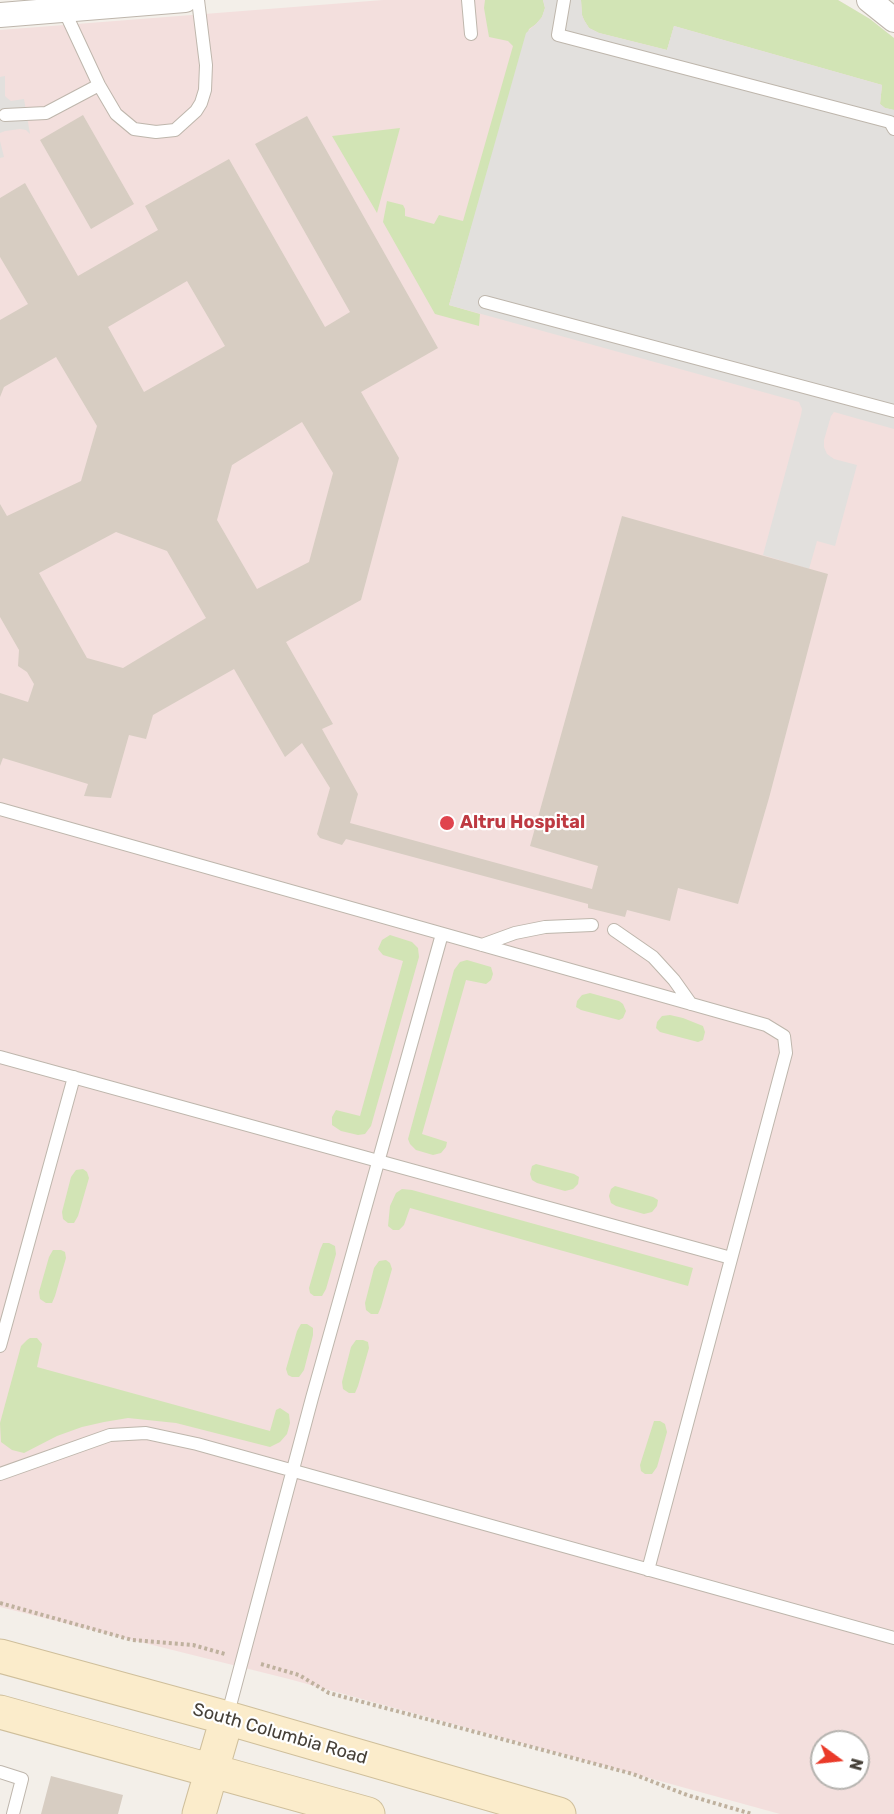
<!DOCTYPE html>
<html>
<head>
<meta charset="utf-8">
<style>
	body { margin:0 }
	#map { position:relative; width:894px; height:1814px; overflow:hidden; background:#f3efe9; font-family:Rubik,sans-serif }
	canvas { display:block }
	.north { position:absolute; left:810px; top:1730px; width:60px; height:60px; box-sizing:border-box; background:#fff; border:2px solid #b5b3af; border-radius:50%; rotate:105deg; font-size:16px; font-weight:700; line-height:24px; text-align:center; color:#464038 }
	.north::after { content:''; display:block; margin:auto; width:21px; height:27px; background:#ea3a29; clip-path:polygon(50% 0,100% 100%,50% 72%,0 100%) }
</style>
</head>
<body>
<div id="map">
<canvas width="894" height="1814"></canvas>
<div class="north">N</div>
</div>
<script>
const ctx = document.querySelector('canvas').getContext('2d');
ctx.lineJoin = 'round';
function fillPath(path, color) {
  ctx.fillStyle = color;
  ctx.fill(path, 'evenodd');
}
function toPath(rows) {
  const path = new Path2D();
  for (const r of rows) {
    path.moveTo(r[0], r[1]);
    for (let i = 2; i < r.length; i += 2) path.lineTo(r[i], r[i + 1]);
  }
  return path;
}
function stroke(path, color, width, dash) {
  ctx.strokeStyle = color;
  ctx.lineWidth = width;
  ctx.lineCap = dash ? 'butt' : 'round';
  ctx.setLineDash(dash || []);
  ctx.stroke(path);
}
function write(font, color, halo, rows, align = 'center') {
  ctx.font = font + ' Rubik,sans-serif';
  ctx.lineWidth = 4.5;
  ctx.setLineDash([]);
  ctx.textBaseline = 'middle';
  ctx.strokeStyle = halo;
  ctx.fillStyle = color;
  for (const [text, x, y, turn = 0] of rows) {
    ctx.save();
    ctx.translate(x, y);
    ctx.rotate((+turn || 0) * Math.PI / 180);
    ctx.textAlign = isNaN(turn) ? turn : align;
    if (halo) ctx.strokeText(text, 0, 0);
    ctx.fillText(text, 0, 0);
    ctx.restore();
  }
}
const medical = toPath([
	[383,0,838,0,870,19,894,38,894,1814,780,1814,289,1679,0,1607,0,30],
	[822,1742,858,1742,858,1778,822,1778]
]);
const green = toPath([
	[485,0,543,0,545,8,542,17,536,24,529,29,449,305,480,314,479,326,435,314,383,222,387,201,403,205,405,209,405,216,434,224,439,215,463,221,513,46,508,41,489,37,484,8],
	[581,0,838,0,870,19,894,38,894,110,885,108,880,104,882,85,674,26,667,50,599,33,589,28,584,20,582,15],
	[400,128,377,213,332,136],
	[390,935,412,942,418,948,419,957,371,1126,365,1134,358,1135,341,1131,332,1125,332,1117,336,1110,360,1116,403,961,383,955,378,949,382,940],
	[467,960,491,967,493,974,491,980,486,984,466,980,422,1134,447,1142,446,1147,441,1153,433,1155,416,1150,410,1144,408,1139,454,970,460,962],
	[590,993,619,1001,623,1004,626,1011,623,1018,619,1020,581,1010,576,1007,577,1001,582,995],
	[670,1015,683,1018,703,1026,705,1032,703,1040,698,1042,660,1032,656,1028,657,1022,662,1016],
	[536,1164,574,1174,579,1177,578,1184,573,1189,565,1191,537,1183,532,1180,530,1174,532,1166],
	[83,1169,87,1172,89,1178,78,1216,74,1223,68,1223,63,1219,62,1212,71,1177,76,1170],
	[615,1186,653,1197,658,1200,657,1206,652,1212,644,1214,616,1206,611,1203,609,1196,611,1189],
	[402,1189,412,1190,693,1268,688,1286,410,1208,404,1225,399,1230,393,1230,388,1226,390,1206,396,1193],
	[323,1243,329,1243,335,1246,336,1254,326,1289,322,1296,314,1296,310,1293,309,1288,320,1250],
	[53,1250,61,1250,65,1252,66,1258,55,1296,52,1303,46,1303,40,1299,39,1292,49,1257],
	[386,1260,390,1263,392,1269,381,1307,378,1314,371,1314,366,1310,365,1303,374,1268,379,1261],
	[301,1324,307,1324,313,1328,313,1335,304,1370,299,1377,292,1377,288,1375,286,1369,297,1331],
	[30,1338,37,1338,42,1344,37,1367,270,1431,276,1410,280,1408,289,1414,290,1423,287,1434,280,1442,270,1447,176,1423,128,1418,104,1422,82,1427,57,1436,24,1453,12,1450,1,1442,0,1423,21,1346,27,1340],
	[356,1340,363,1340,368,1342,369,1348,358,1386,355,1393,349,1393,343,1389,342,1382,351,1347],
	[654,1421,660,1421,665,1424,667,1432,657,1467,652,1474,645,1474,641,1471,640,1465]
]);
const parking = toPath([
	[543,0,581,0,582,15,584,20,589,28,599,33,667,50,674,26,882,85,880,104,885,108,894,110,894,429,834,412,831,416,824,440,824,447,827,454,834,459,857,465,835,546,817,541,809,569,763,555,801,415,802,409,799,402,449,305,526,33,536,24,542,17,545,8],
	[5,76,5,96,7,98,11,101,24,99,30,134,26,130,20,129,5,131,0,133,0,141,4,157,0,158,0,77]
]);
const building = toPath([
	[83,115,134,204,91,229,40,140],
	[307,116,438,348,361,392,399,458,361,600,286,642,333,724,322,729,358,794,350,823,592,889,598,866,530,846,622,516,828,574,769,798,738,904,678,888,670,921,627,910,625,917,588,908,588,904,346,839,342,845,320,838,317,834,330,788,302,743,285,757,234,669,153,715,146,739,129,735,111,798,84,796,88,784,3,758,0,766,0,693,28,702,34,684,27,672,18,666,19,650,0,617,0,504,7,516,81,481,97,426,56,357,4,387,0,397,0,320,28,304,0,257,0,198,25,183,78,276,158,230,145,206,229,159,325,327,350,312,255,144],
	[187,281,225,346,144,392,108,327],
	[302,422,333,473,309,562,257,589,217,520,232,465],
	[116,532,167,551,206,618,123,668,87,658,39,573],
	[51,1776,123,1795,118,1814,41,1814]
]);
const path = toPath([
	[0,1603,132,1640,193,1645,225,1654],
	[261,1664,299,1675,329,1693,633,1774,687,1795,752,1814]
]);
const lane = toPath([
	[468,0,471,34],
	[564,0,558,35,890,122,894,129],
	[64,10,99,85,116,114,134,129,156,132,175,130,196,111,201,103,205,90,206,65,198,0],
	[5,115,46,113,99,85],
	[485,302,894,411],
	[0,809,766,1025,784,1036,786,1053,648,1570],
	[614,930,653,957,674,980,691,1004],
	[482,945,515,933,545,927,592,925],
	[0,1057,731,1258],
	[0,1346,74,1077],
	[0,1474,110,1435,146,1433,197,1444,894,1638],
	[227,1717,312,1398,442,934],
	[0,1772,22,1779,13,1814]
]);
const street = toPath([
	[869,0,894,20],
	[0,15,185,0]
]);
const secondary = toPath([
	[0,1656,227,1718,559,1814],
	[0,1712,368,1814],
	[199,1814,227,1718]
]);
const markers = [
	[447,823,8,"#e0444e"]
];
const healthNames = [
	["Altru Hospital",460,823]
];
const streetNames = [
	["South Columbia Road",280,1734,16]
];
fillPath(medical, '#f3dfdd');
fillPath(green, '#d2e4b5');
fillPath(parking, '#e2e0dd');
fillPath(building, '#d7cdc2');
stroke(lane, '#beb6ac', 14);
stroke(street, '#beb6ac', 26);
stroke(secondary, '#cfbf9b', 35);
stroke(path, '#bfb19e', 4, [3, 3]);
stroke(lane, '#fff', 12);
stroke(street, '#fff', 24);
stroke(secondary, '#fbeccb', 33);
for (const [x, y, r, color] of markers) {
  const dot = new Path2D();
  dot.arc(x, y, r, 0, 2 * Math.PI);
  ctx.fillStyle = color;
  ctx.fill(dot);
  stroke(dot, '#fff', 2);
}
write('bold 18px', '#be3a42', '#fff', healthNames, 'left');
write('18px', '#464038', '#fff', streetNames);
</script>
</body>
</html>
